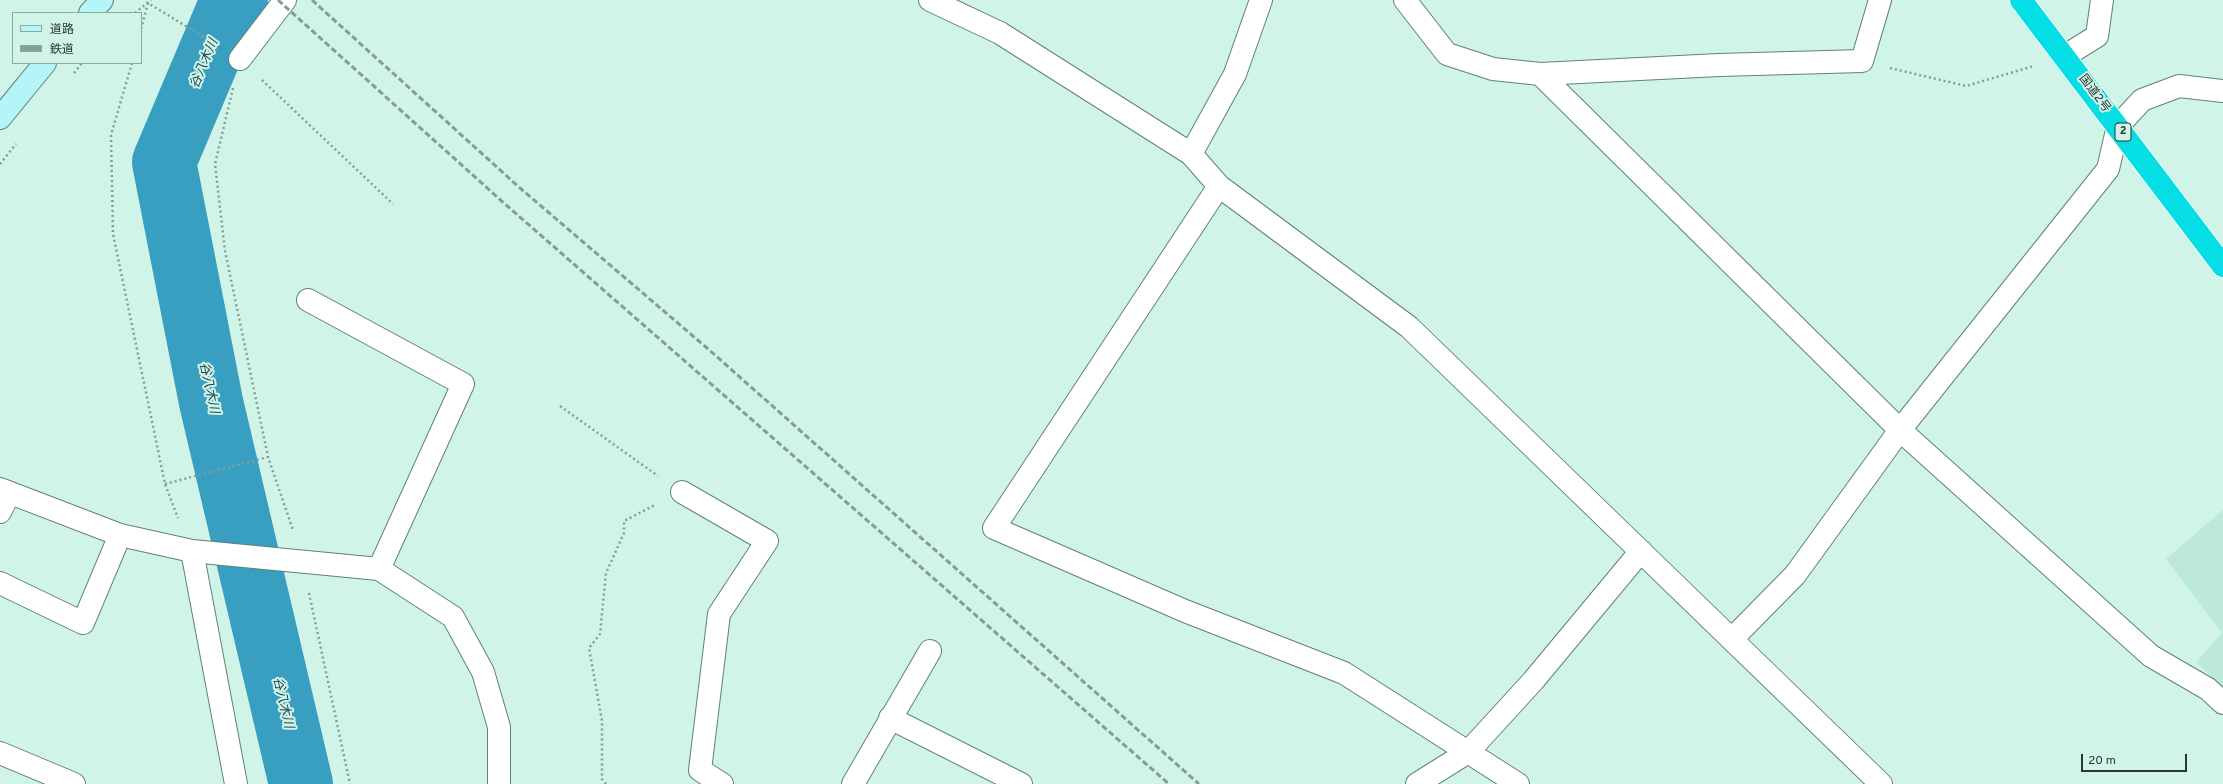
<!DOCTYPE html>
<html>
<head>
<meta charset="utf-8">
<style>
	body { margin:0 }
	#map { position:relative; width:2223px; height:784px; overflow:hidden; background:#d1f4e8; font-family:Overpass,"Noto Sans JP",sans-serif }
	canvas { display:block }
	.legend { position:absolute; left:12px; top:12px; width:130px; height:52px; box-sizing:border-box; background:#d1f4e8; border:1px solid #8ea89f; margin:0; padding:5px 7px; list-style:none; font-size:12px; color:#293732 }
	.legend li { display:flex; align-items:center; gap:8px; height:20px }
	.legend b { width:20px; border:1px solid #8ea89f }
	.scale { position:absolute; left:2081px; top:754px; width:106px; height:18px; box-sizing:border-box; border:2px solid #293732; border-top:0; padding-left:5px; font-size:12px; line-height:14px; white-space:nowrap; color:#293732; -webkit-text-stroke:3px #d1f4e8; paint-order:stroke }
</style>
</head>
<body>
<div id="map">
<canvas width="2223" height="784"></canvas>
<ul class="legend">
<li><b style="height:5px;background:#b4f5f7"></b>道路</li>
<li><b style="height:5px;background:#849e95"></b>鉄道</li>
</ul>
<div class="scale">20 m</div>
</div>
<script>
const ctx = document.querySelector('canvas').getContext('2d');
ctx.lineJoin = 'round';
function fillPath(path, color) {
  ctx.fillStyle = color;
  ctx.fill(path, 'evenodd');
}
function toPath(rows) {
  const path = new Path2D();
  for (const r of rows) {
    path.moveTo(r[0], r[1]);
    for (let i = 2; i < r.length; i += 2) path.lineTo(r[i], r[i + 1]);
  }
  return path;
}
function stroke(path, color, width, dash) {
  ctx.strokeStyle = color;
  ctx.lineWidth = width;
  ctx.lineCap = dash ? 'butt' : 'round';
  ctx.setLineDash(dash || []);
  ctx.stroke(path);
}
function write(font, color, halo, rows, align = 'center') {
  ctx.font = font + ' Overpass,"Noto Sans JP",sans-serif';
  ctx.lineWidth = 4;
  ctx.setLineDash([]);
  ctx.textBaseline = 'middle';
  ctx.strokeStyle = halo;
  ctx.fillStyle = color;
  for (const [text, x, y, turn = 0] of rows) {
    ctx.save();
    ctx.translate(x, y);
    ctx.rotate((+turn || 0) * Math.PI / 180);
    ctx.textAlign = isNaN(turn) ? turn : align;
    if (halo) ctx.strokeText(text, 0, 0);
    ctx.fillText(text, 0, 0);
    ctx.restore();
  }
}
const built = toPath([
	[2223,510,2223,688,2196,662,2222,633,2166,559]
]);
const river = toPath([
	[236,0,227,13,164,162,211,402,301,784]
]);
const path = toPath([
	[135,13,151,0],
	[141,29,148,3,215,44],
	[132,63,111,135,113,234,165,484,178,518],
	[1890,68,1966,86,2034,66],
	[74,73,82,63],
	[262,80,393,204],
	[233,88,215,164,225,251,268,457,293,530],
	[0,164,16,144],
	[560,406,658,476],
	[165,484,268,457],
	[309,593,350,784],
	[606,784,602,779,602,721,589,648,600,634,606,573,624,533,624,521,655,505]
]);
const street = toPath([
	[930,0,1000,33,1191,154,1219,186,1409,327,1881,784],
	[1405,0,1447,54,1493,69,1540,74,1719,65,1862,61,1880,0],
	[2065,56,2097,36,2102,0],
	[240,59,285,0],
	[1540,74,1900,430,2151,656,2208,689,2223,703],
	[1191,154,1235,74,1261,0],
	[1219,186,994,528,1185,611,1344,673,1518,784],
	[308,300,463,384,379,569,453,617,483,672,499,727,499,784],
	[0,489,120,535,192,551,379,569],
	[682,492,767,541,719,614,700,770,722,784],
	[0,512,9,494],
	[192,551,236,784],
	[0,583,83,623,120,535],
	[1732,639,1795,575,1900,430,2108,169,2118,126,2142,100,2179,86,2223,91],
	[890,718,1021,784],
	[0,753,74,784],
	[853,784,930,651],
	[1417,784,1468,752,1533,681,1641,551]
]);
const secondary = toPath([
	[90,13,102,0],
	[0,118,45,63]
]);
const highway = toPath([
	[2021,0,2223,266]
]);
const rail = toPath([
	[278,0,505,204,1169,784],
	[312,0,520,188,707,348,1199,784]
]);
const shields = [
	[2123,132,16]
];
const shieldNames = [
	["2",2123,132]
];
const streetNames = [
	["国道2号",2094,94,53]
];
const waterNames = [
	["谷八木川",205,64,-67],
	["谷八木川",208,388,78],
	["谷八木川",282,703,77]
];
fillPath(built, '#bde9db');
stroke(river, '#399fc1', 64);
stroke(street, '#618277', 24);
stroke(secondary, '#618277', 24);
stroke(highway, '#fff', 24);
stroke(path, '#859e95', 2.5, [2, 3]);
stroke(street, '#fff', 22);
stroke(secondary, '#b4f5f7', 22);
stroke(highway, '#04dee4', 22);
stroke(rail, '#849e95', 3, [6, 3]);
for (const [x, y, w] of shields) {
  const box = new Path2D();
  box.roundRect(x - w / 2, y - 9, w, 18, 3);
  ctx.fillStyle = '#d1f4e8';
  ctx.fill(box);
  stroke(box, '#293732', 1);
}
write('bold 11px', '#293732', null, shieldNames);
write('12px', '#293732', '#d1f4e8', streetNames);
write('italic 13px', '#1a4554', '#d1f4e8', waterNames);
</script>
</body>
</html>
